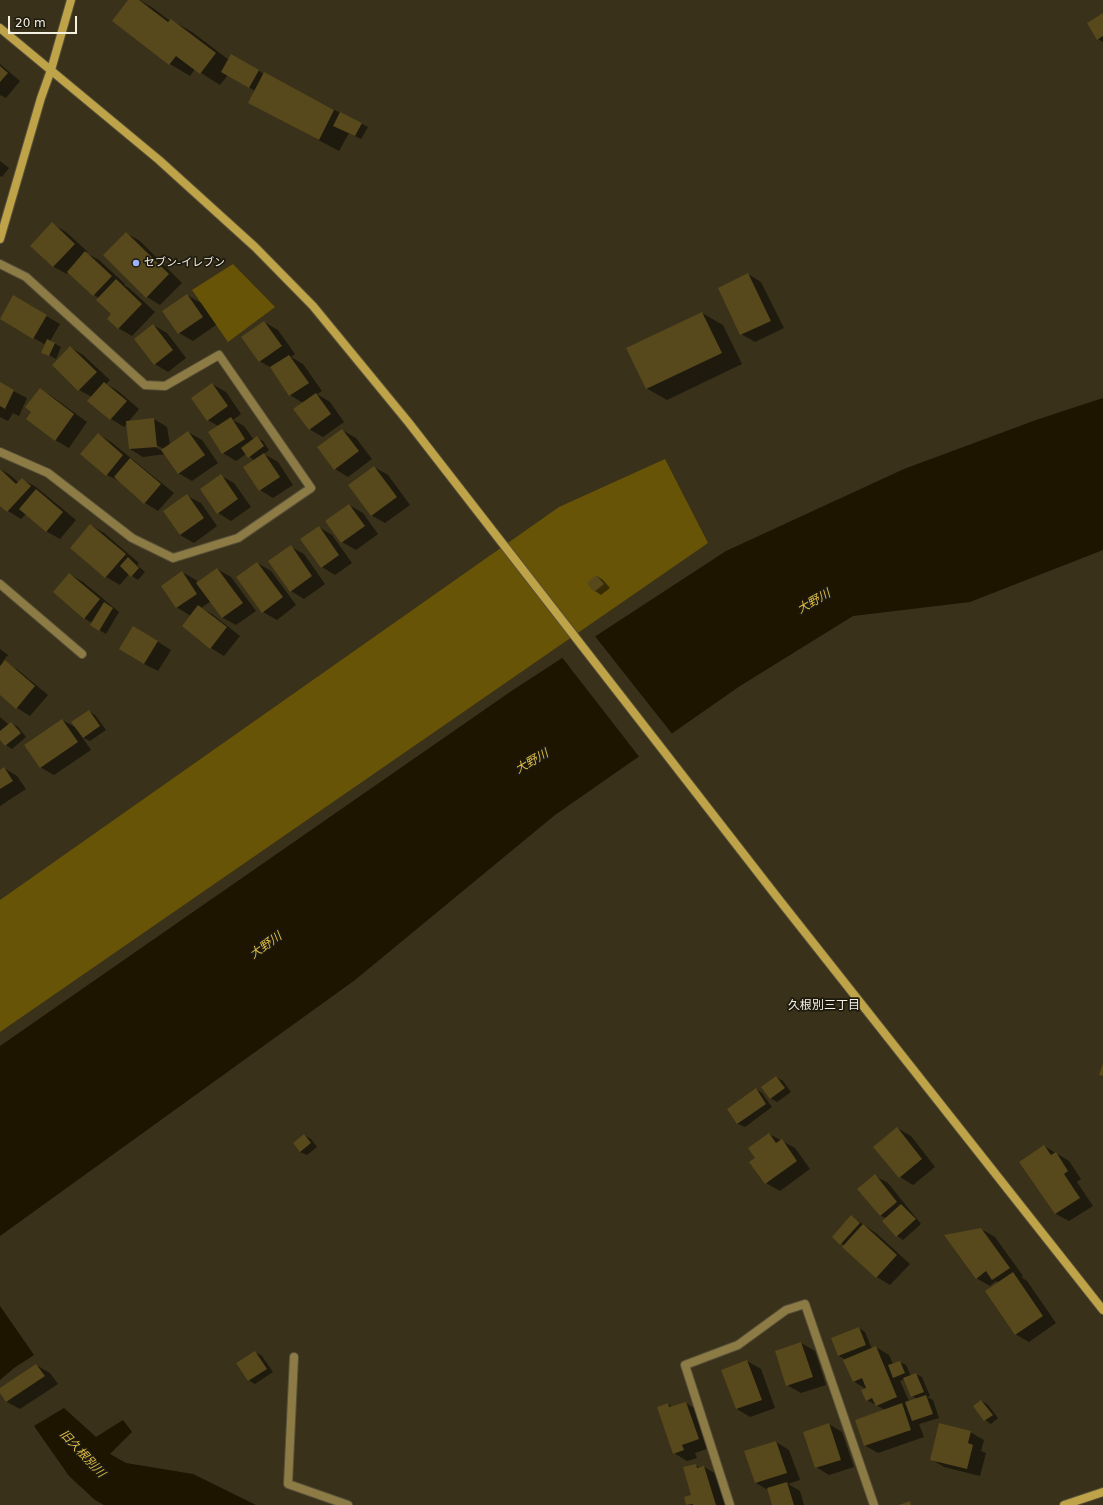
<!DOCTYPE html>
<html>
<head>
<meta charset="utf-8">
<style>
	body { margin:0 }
	#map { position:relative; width:1103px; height:1505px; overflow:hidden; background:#393119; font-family:"DejaVu Sans",sans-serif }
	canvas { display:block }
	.scale { position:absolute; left:8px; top:16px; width:69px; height:18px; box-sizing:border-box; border:2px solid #f5f1e2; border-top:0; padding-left:5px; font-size:12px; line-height:14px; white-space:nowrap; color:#f5f1e2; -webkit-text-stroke:3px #1d1a0f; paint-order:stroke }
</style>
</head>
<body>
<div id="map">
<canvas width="1103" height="1505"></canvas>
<div class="scale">20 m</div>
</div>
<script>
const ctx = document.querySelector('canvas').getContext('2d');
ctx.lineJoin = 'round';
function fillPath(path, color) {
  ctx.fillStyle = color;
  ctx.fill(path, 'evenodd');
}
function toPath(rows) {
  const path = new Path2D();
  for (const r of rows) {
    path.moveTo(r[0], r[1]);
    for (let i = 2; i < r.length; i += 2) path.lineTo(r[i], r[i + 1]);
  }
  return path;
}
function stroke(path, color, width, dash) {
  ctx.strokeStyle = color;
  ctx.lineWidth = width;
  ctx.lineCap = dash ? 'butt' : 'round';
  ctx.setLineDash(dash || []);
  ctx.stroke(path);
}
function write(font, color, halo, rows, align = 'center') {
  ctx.font = font + ' "DejaVu Sans","Noto Sans JP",sans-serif';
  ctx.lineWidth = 3.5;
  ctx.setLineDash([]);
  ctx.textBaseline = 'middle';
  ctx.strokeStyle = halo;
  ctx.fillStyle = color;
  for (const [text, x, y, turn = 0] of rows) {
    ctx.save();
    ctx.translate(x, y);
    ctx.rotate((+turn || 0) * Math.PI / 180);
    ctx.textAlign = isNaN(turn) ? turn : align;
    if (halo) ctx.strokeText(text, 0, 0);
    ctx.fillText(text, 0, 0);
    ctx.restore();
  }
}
const green = toPath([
	[233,264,275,307,228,342,192,290],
	[665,459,708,543,0,1032,0,900,559,507]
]);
const water = toPath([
	[1103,398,1103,550,970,602,853,616,740,686,555,815,355,980,0,1236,0,1046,510,692,726,551,904,469,1036,420],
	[0,1306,34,1355,14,1368,0,1380],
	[64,1408,96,1437,123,1420,132,1432,110,1454,126,1463,193,1474,256,1505,104,1505,95,1500,69,1476,34,1426]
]);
const pier = toPath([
	[594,635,673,735,640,758,561,656]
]);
const shadow = toPath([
	[129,0,139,0,153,8,170,21,171,20,192,32,229,60,232,55,264,74,368,127,361,139,349,133,339,151,270,114,255,91,228,75,220,85,195,69,190,76,170,64],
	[1103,14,1103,42,1098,39],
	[0,64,20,81,6,98,0,95],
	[0,161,9,168,2,177,0,176],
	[52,224,66,232,88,252,86,253,99,260,125,284,124,285,129,288,155,312,132,336,118,328,112,314,99,298,94,295,69,272,67,274,54,267,32,246],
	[126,233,140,241,182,283,160,305,147,297],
	[748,274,761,282,784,328,755,342,741,334],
	[187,295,201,303,216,325,193,341,179,333],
	[14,297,60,324,50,341,61,347,56,359,43,352,46,345,1,319],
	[702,313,723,325,742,364,667,400,646,388],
	[264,322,278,330,295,354,291,357,303,364,322,391,317,394,330,402,344,422,323,437,309,429,303,403,290,395,272,368,259,361],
	[153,325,167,333,186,358,168,372,155,364],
	[70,347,83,355,110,380,106,384,118,391,139,409,129,421,154,419,167,427,170,445,188,432,202,440,218,463,192,481,178,473,166,454,143,457,130,449,127,424,124,427,111,419,89,401,92,397,79,390,53,364],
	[153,443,164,449,162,451,152,445],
	[0,384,27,398,19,416,13,413,8,421,0,417],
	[212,384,226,392,241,414,233,420,244,426,254,440,257,438,263,441,269,450,264,454,278,462,293,485,273,498,260,490,255,461,246,454,236,461,223,453,218,426,208,420],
	[40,389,53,397,87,422,69,448,55,440,32,411],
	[342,430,356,438,372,459,348,477,335,469],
	[98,434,111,442,174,493,158,511,145,503,121,482,107,475],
	[374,467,388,475,410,505,385,523,371,515],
	[0,469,10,475,19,483,22,479,36,487,76,520,60,539,46,531,26,514,21,519,8,511,0,504],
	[221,476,234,483,251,507,231,521,218,513],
	[187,496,201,503,217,526,194,543,180,535],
	[349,505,363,513,378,534,356,550,342,542,327,521],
	[90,525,104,533,139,563,137,565,145,572,138,580,129,574,120,585,106,577,71,548],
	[319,527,332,535,352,563,335,575,322,567],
	[291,547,304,554,325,584,304,599,291,591],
	[257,563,271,571,296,605,277,620,263,612],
	[217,569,231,577,256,611,236,625,223,618,211,601,201,608,212,614,240,636,224,656,211,648,183,626,191,616,176,607,182,572,196,580,198,583],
	[69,574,83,582,119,612,106,634,91,625,92,623,84,618],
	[597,576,603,580,610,588,601,595,595,591],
	[147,635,171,650,158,671,144,664],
	[0,649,8,655,3,661,18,670,48,695,30,716,17,708,0,694],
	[89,711,95,715,106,730,90,741,82,737,91,750,54,775,40,767,62,720,77,728],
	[0,717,9,725,11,723,18,727,26,737,12,749,6,745,0,739],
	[4,768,17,776,26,789,0,806,0,771],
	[776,1077,783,1081,791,1092,777,1102,770,1098],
	[756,1089,762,1093,772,1107,745,1127,738,1124,728,1109],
	[897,1128,911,1136,935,1167,913,1185,900,1177],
	[769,1134,795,1148,810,1169,780,1191,766,1183,757,1158],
	[304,1135,311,1139,317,1147,307,1155,300,1152],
	[1044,1146,1069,1161,1081,1179,1077,1182,1093,1206,1069,1221,1056,1214,1021,1162],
	[875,1176,888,1183,921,1224,903,1240,897,1236,887,1219,880,1215],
	[851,1216,877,1234,910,1264,890,1285,877,1277,845,1246,833,1237],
	[981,1229,995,1237,1023,1276,1021,1277,1027,1281,1056,1323,1029,1342,1015,1334,999,1283,996,1281,990,1286,976,1278],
	[859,1328,865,1332,872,1349,876,1347,889,1355,893,1364,900,1362,906,1365,911,1376,916,1374,922,1377,930,1396,927,1397,933,1400,939,1418,919,1424,924,1437,878,1453,864,1445,885,1410,867,1400,866,1389,853,1381,846,1360,839,1356],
	[905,1379,912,1396,917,1399,909,1401,900,1381],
	[801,1343,815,1351,826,1385,801,1393,787,1385],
	[255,1352,262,1356,273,1372,255,1384,248,1380],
	[747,1361,761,1369,775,1408,750,1417,737,1409,722,1370],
	[36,1365,50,1373,58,1384,20,1409,7,1402,0,1389],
	[982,1401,988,1405,998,1418,991,1424,985,1420],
	[686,1403,699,1411,712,1447,695,1453,697,1458,687,1461,674,1453,668,1404,673,1407],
	[829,1424,842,1432,854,1467,829,1475,816,1467],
	[970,1432,984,1440,981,1451,986,1453,980,1476,944,1467,931,1459],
	[776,1442,789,1450,800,1480,788,1484,800,1491,804,1505,773,1505,768,1490,756,1483],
	[695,1465,701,1468,704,1467,718,1475,726,1505,687,1505,685,1498,692,1496]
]);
const building = toPath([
	[128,0,139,0,168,22,171,19,216,53,200,74,176,56,169,65,112,21],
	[1103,13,1103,36,1097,40,1087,23],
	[231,54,259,70,249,88,221,72],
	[0,66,8,73,0,82],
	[264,72,334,110,319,140,248,103],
	[340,112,362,123,355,136,333,126],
	[52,222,75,244,53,267,30,246],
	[126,232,169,274,146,298,103,255],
	[85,251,112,276,93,296,67,272],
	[748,273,771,321,740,335,718,288],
	[116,279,142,304,118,329,107,319,111,314,96,300],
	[187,294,203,317,178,334,162,311],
	[13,295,47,315,33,339,0,319],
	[702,312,722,353,646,389,626,348],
	[264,321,282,346,259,362,241,337],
	[153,324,173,350,154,365,134,339],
	[47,339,55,343,49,356,41,353],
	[70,346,97,372,78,391,52,365],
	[289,355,309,383,289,396,270,367],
	[0,382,14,390,5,409,0,406],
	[104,382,127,401,110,420,87,401],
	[212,383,228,406,207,421,191,398],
	[40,388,74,414,55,441,26,419,31,412,25,407],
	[316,393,331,414,309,430,293,409],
	[231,417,245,439,222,454,208,432],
	[154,418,157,447,129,449,126,421],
	[342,429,359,451,334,470,317,447],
	[188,431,205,455,178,474,161,450],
	[98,433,123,455,106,476,80,454],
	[257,436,264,446,248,458,241,448],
	[264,453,280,477,259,491,243,467],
	[130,458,161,484,144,504,114,477],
	[374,466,397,497,371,516,348,485],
	[0,469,16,484,22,478,31,486,7,512,0,506],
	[221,474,238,499,217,514,200,489],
	[36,489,63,512,46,532,19,509],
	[187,494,204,518,180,535,163,511],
	[349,504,365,526,341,543,325,521],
	[90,524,126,554,105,578,70,548],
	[319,526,339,555,321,568,300,539],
	[291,545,312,576,290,592,268,561],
	[128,557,139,568,131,577,120,566],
	[257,562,283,597,262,613,236,577],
	[217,568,243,603,222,618,196,583],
	[182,571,197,594,176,608,161,586],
	[69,573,100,599,84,619,53,592],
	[596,575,604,584,594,592,587,583],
	[104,602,113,608,99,631,90,625],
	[198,605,227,627,210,649,182,626],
	[133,626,158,641,144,664,119,649],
	[5,660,35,686,16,709,0,695,0,666],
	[89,710,100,726,83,738,71,722],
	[62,719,78,742,40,768,24,745],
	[11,722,21,733,5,746,0,740,0,731],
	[4,767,13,781,0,789,0,770],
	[1103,1063,1103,1076,1099,1075],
	[776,1076,785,1088,770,1099,761,1087],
	[756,1088,766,1104,737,1124,727,1109],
	[897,1127,922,1159,899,1178,873,1147],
	[769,1133,776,1143,782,1139,797,1161,765,1184,749,1162,755,1158,748,1148],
	[304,1134,311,1143,300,1152,293,1143],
	[1044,1145,1051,1155,1056,1152,1068,1171,1064,1174,1080,1198,1055,1214,1019,1162],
	[875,1174,897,1202,880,1216,857,1189],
	[901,1204,916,1219,896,1237,882,1221],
	[851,1215,860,1223,840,1245,832,1237],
	[863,1224,897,1255,876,1278,842,1247],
	[981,1228,1010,1268,992,1280,986,1271,976,1279,944,1235],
	[1013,1272,1043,1316,1015,1335,985,1291],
	[859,1327,866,1345,838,1356,831,1338],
	[801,1342,813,1377,786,1386,775,1351],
	[876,1346,897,1397,876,1406,872,1398,866,1401,861,1390,866,1388,862,1378,853,1382,843,1360],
	[255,1351,267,1369,248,1381,236,1363],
	[747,1360,762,1400,736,1409,721,1370],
	[900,1361,905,1373,893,1378,888,1365],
	[36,1364,45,1376,6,1402,0,1393,0,1388],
	[916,1373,924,1392,911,1397,903,1378],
	[926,1395,933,1414,912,1421,905,1402],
	[981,1400,993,1415,984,1421,973,1406],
	[686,1402,699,1439,682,1445,684,1450,673,1454,657,1407,668,1403,669,1407],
	[902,1403,911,1430,864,1446,855,1420],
	[829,1423,841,1460,815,1468,803,1432],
	[939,1423,971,1431,968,1443,973,1445,967,1469,930,1460],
	[776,1441,787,1473,755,1483,744,1451],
	[696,1464,697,1468,704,1466,716,1505,693,1505,693,1504,686,1505,684,1497,691,1495,683,1467],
	[787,1482,794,1505,772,1505,767,1488],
	[910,1501,911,1505,899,1505]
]);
const street = toPath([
	[0,264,26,277,145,385,165,386,219,355,311,488,238,538,173,558,132,538,48,473,0,452],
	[0,584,82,654],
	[294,1357,288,1484,348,1505],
	[730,1505,685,1365,738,1345,786,1310,805,1304,874,1505]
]);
const secondary = toPath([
	[0,28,159,160,255,247,313,306,409,423,777,897,1103,1310],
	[0,239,41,98,51,70,71,0],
	[1064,1505,1103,1492]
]);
const markers = [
	[136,263,4,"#9fb3fd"]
];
const poiNames = [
	["セブン-イレブン",144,263]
];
const waterNames = [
	["大野川",814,602,-30],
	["大野川",532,762,-30],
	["大野川",266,946,-36],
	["旧久根別川",82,1454,47]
];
const neighbourhoodNames = [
	["久根別三丁目",824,1006]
];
fillPath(green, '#685407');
fillPath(water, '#1d1500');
fillPath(pier, '#393119');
fillPath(shadow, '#0007');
fillPath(building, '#57491c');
stroke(street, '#575039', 10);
stroke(secondary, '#575039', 10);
stroke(street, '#8c7b45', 8);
stroke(secondary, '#bfa348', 8);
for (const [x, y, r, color] of markers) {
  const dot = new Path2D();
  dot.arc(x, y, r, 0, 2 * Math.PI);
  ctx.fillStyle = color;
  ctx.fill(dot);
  stroke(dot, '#1d1a0f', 1.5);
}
write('11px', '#f5f1e2', '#1d1a0f', poiNames, 'left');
write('italic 12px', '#debb45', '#1d1a0f', waterNames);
write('12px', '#f5f1e2', '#1d1a0f', neighbourhoodNames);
</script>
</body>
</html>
